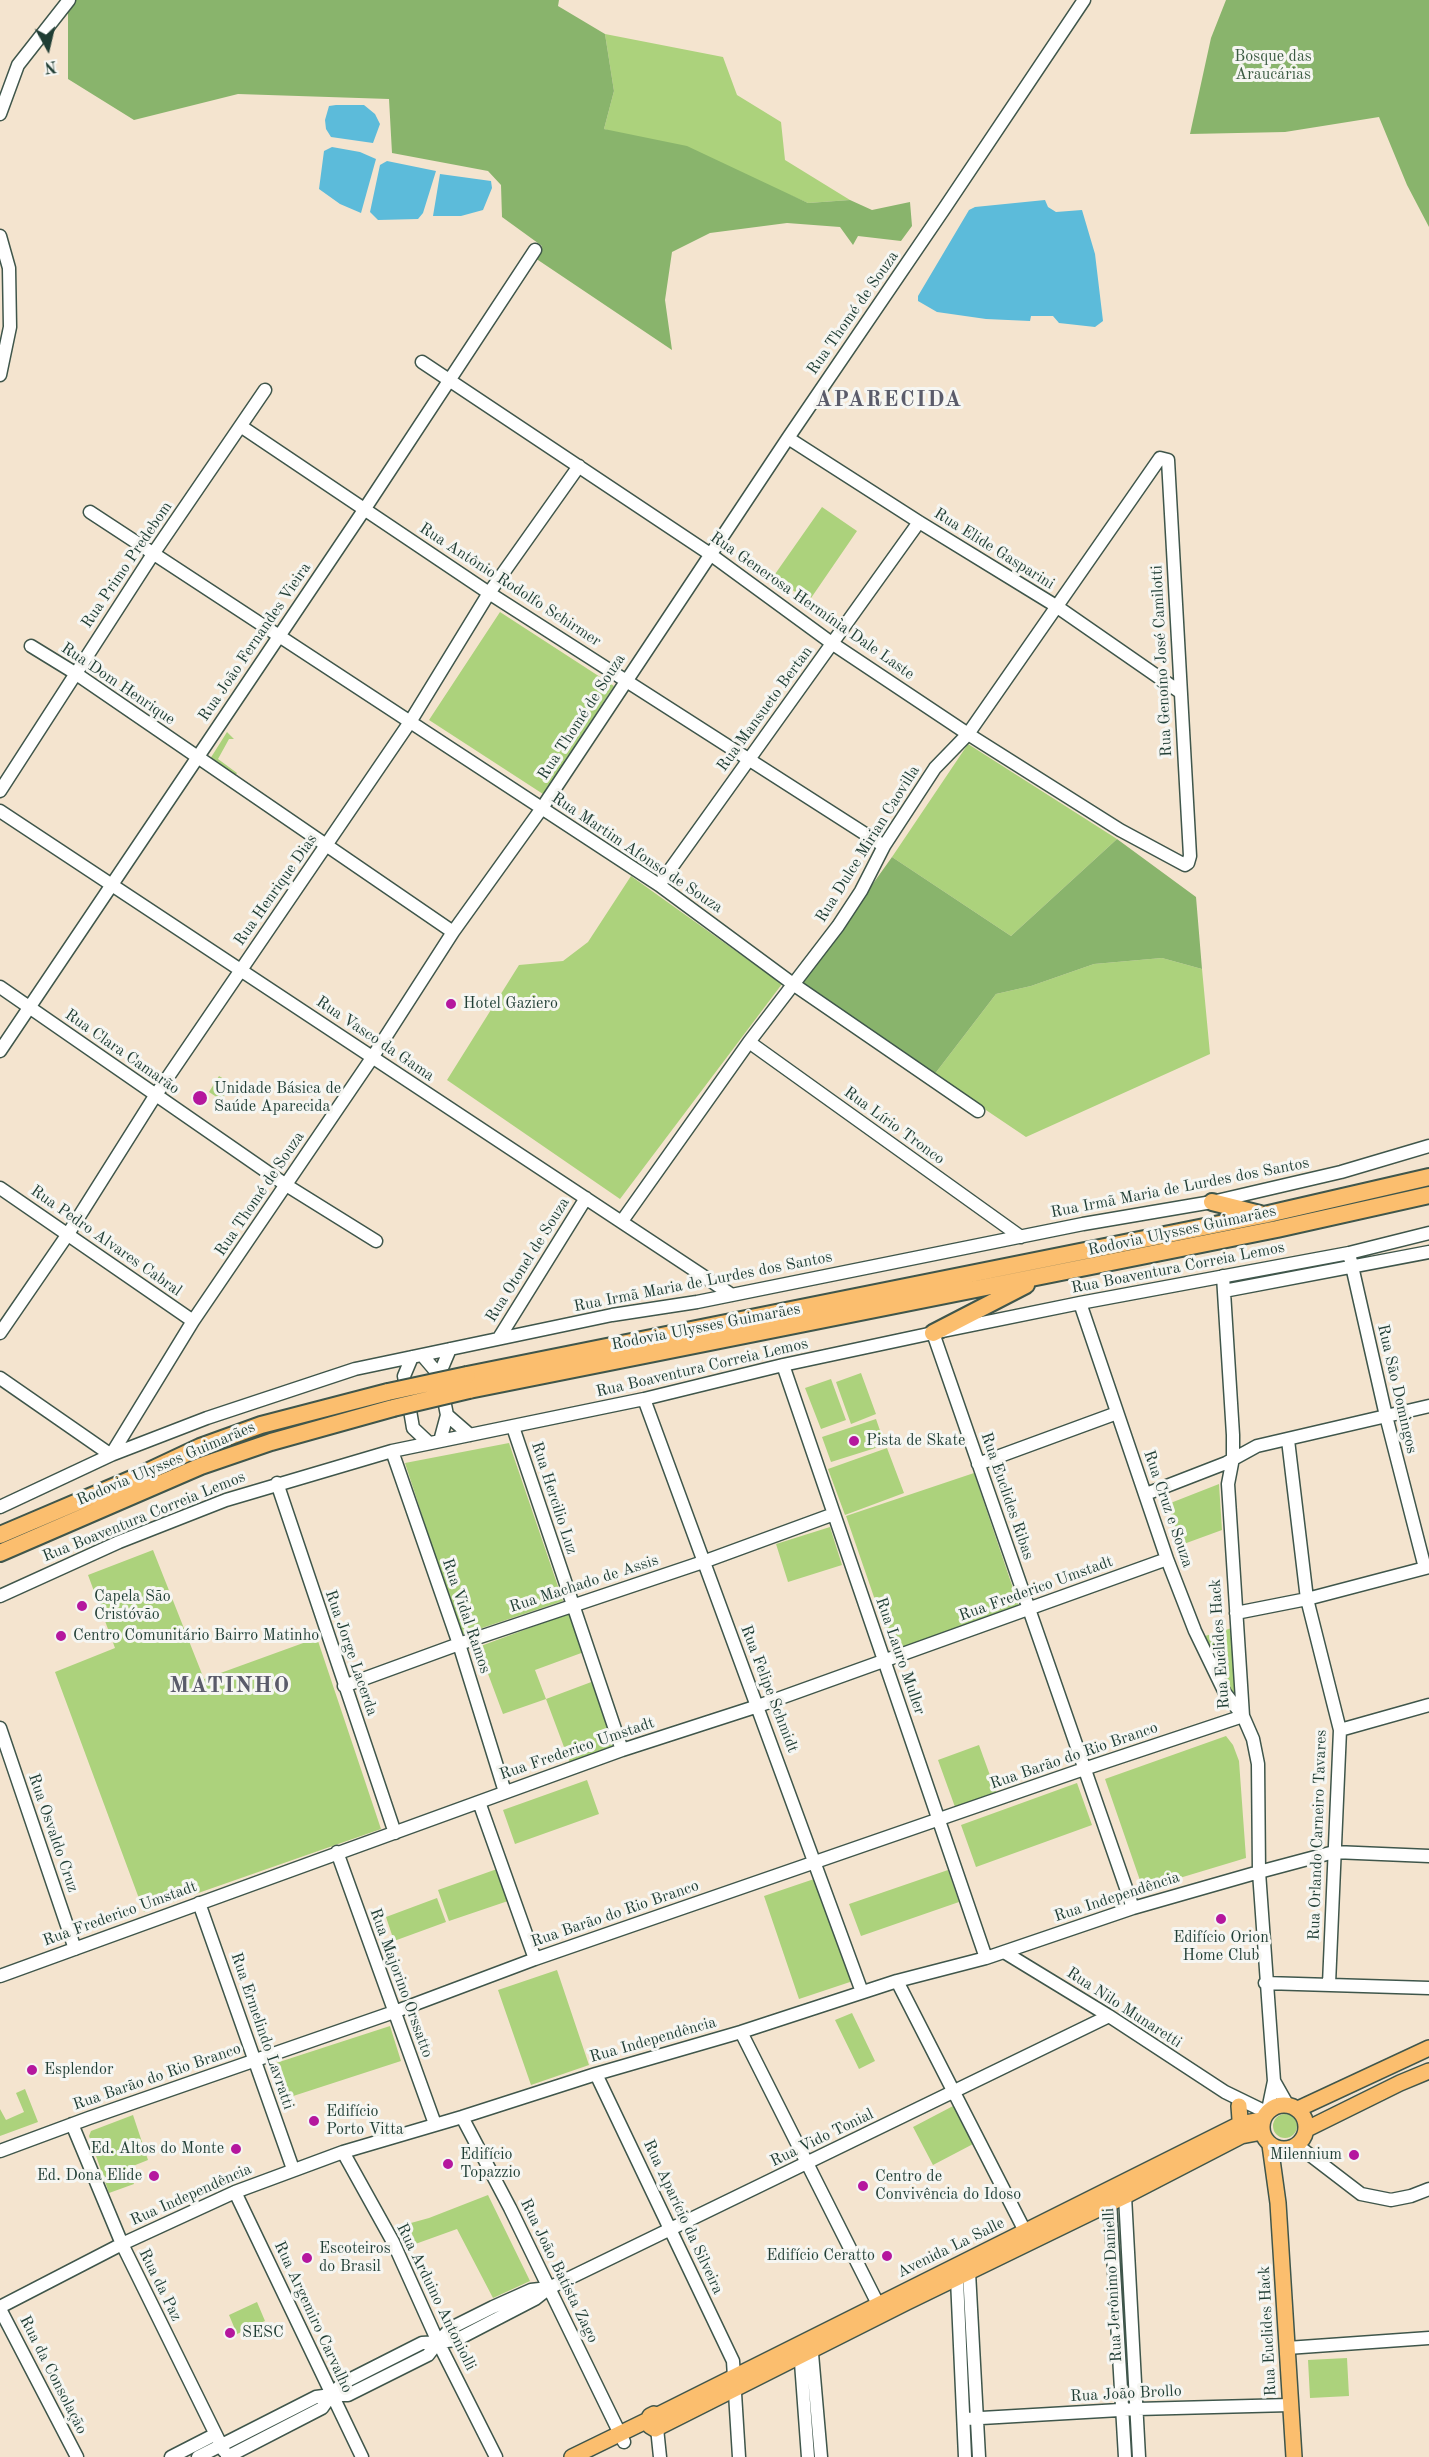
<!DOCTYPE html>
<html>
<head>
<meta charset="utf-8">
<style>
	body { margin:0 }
	#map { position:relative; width:1429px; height:2457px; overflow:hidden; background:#f4e4cf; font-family:"Old Standard TT",serif }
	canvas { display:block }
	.north { position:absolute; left:18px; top:18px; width:60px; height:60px; -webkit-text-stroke:4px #f6f6f2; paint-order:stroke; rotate:172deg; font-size:16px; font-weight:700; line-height:24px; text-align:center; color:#1f3d34 }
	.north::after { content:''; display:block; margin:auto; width:21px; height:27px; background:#1f3d34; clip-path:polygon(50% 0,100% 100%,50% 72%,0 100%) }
</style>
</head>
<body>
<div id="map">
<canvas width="1429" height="2457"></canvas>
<div class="north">N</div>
</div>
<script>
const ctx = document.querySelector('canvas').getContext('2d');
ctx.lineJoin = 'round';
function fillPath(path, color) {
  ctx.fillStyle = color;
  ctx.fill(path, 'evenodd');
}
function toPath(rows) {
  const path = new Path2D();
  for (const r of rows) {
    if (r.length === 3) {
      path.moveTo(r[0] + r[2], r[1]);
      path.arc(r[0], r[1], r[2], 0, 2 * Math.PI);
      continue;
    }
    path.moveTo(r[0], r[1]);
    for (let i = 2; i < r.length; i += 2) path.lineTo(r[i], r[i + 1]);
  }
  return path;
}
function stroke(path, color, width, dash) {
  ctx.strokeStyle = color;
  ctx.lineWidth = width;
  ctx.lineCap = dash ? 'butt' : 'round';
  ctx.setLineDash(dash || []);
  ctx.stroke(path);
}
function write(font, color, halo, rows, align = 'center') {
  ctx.font = font + ' "Old Standard TT",serif';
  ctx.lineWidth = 6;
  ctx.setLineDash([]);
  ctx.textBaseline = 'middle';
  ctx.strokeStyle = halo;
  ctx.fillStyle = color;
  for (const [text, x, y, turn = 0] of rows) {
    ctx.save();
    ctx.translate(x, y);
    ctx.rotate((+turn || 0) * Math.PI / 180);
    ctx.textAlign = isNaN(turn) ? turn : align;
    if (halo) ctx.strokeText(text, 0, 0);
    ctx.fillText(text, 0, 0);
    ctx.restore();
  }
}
const green = toPath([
	[605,34,723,57,737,95,781,122,785,160,850,200,808,203,748,177,604,129,614,91],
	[822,507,857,531,809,601,773,577],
	[500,612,614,686,543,794,429,720],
	[227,732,234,739,229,739,218,759,237,773,235,776,210,759],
	[968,744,1117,839,1011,936,892,857],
	[631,876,782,984,620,1199,447,1080,519,965,563,961,588,942],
	[1162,958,1202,969,1210,1054,1026,1137,934,1075,996,994,1031,986,1094,964],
	[219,1076,232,1084,221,1100,209,1092],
	[861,1373,876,1414,851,1424,836,1382],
	[831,1379,846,1420,821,1429,805,1388],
	[876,1419,885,1445,831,1462,822,1437],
	[509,1443,563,1601,461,1635,405,1463],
	[887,1448,904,1493,845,1515,828,1469],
	[974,1473,1020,1609,893,1652,846,1516],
	[1219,1484,1222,1530,1181,1545,1168,1504],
	[830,1527,842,1565,788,1582,776,1544],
	[153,1550,204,1679,317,1638,381,1829,144,1912,55,1672,115,1648,88,1575],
	[570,1613,584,1652,535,1670,546,1699,594,1681,618,1746,570,1763,546,1699,503,1714,478,1647],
	[1232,1628,1240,1712,1205,1636],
	[1226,1736,1233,1745,1239,1761,1246,1858,1143,1889,1105,1779],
	[979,1745,996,1792,955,1807,938,1760],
	[587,1780,599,1814,515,1844,503,1810],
	[1077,1783,1092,1825,976,1867,961,1825],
	[497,1869,508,1901,449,1921,438,1890],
	[948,1870,959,1902,861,1936,849,1904],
	[817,1878,853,1981,799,1999,764,1896],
	[437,1898,446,1922,394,1941,386,1917],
	[557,1970,589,2065,531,2085,498,1990],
	[852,2013,875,2061,859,2069,835,2020],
	[390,2026,401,2061,284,2099,273,2064],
	[25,2089,38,2122,0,2136,0,2109,6,2120,24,2112,16,2093],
	[955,2105,975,2143,933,2165,913,2127],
	[1285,2126,12],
	[133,2115,148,2160,128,2168,134,2184,109,2193,89,2136,91,2131],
	[488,2195,530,2281,493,2298,457,2229,407,2247,400,2226,429,2218],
	[257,2302,265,2321,237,2334,229,2315],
	[1347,2358,1349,2396,1310,2398,1308,2360]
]);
const forest = toPath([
	[75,0,559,0,558,6,605,34,614,91,604,129,687,146,808,203,850,200,872,210,910,202,912,226,901,241,858,236,853,245,840,227,787,223,710,233,672,252,665,300,672,350,535,258,542,246,502,217,501,185,488,171,392,153,389,99,238,94,134,120,68,79,68,5],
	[1226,0,1429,0,1429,227,1407,185,1379,117,1285,132,1190,134,1211,38],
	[1117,839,1196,897,1202,969,1162,958,1094,964,1031,986,996,994,934,1075,802,983,892,857,1011,936]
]);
const water = toPath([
	[336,105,364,105,375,114,380,124,373,143,331,137,326,129,325,120,329,106],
	[332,147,360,152,376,159,361,213,340,204,319,189,324,151],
	[387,161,436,171,423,213,418,219,378,220,370,212,380,165],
	[440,174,491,181,492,188,483,210,461,216,433,216],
	[1045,200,1048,207,1056,212,1082,210,1095,254,1103,321,1095,327,1059,323,1053,316,1031,316,1030,321,986,319,937,312,918,301,918,296,969,210,975,207]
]);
const minor = toPath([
	[0,114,18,65,69,0],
	[0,236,9,268,10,327,0,375],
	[422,362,710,554,833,644,968,734,1120,830,1185,865,1188,863,1190,856,1168,460,1160,458,968,734,935,768,884,846,861,891,838,926,749,1042,622,1221],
	[242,427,489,593,884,846],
	[788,438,919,522,1056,606,1180,692],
	[90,512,659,885,793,984,978,1111],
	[31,646,75,673,453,932],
	[0,791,153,554,265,390],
	[0,811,732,1295],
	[659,885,919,522],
	[0,987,286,1185,376,1241],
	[749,1042,1021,1237],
	[0,1051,364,510,535,250],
	[0,1188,193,1321],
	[1349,1253,1386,1416,1425,1568],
	[1223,1276,1233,1435,1233,1458,1228,1484,1243,1716,1253,1739,1258,1764,1259,1872,1274,2081,1268,2110],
	[1224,1291,1429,1252],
	[1080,1303,1167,1559,1195,1631,1225,1693,1243,1716],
	[0,1333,68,1234,155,1096,410,722,489,593,579,466],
	[933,1333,1133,1908],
	[499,1338,586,1198],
	[422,1355,439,1375,447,1415,440,1441],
	[412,1357,404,1376,412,1422,413,1428,429,1443],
	[783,1365,986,1958],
	[439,1375,450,1349],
	[0,1378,111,1455,193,1321,372,1058,453,932,542,808,788,438,944,209,1084,0],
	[644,1399,862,1992],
	[447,1415,470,1435],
	[513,1427,622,1750],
	[1288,1440,1307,1599,1340,1730,1329,1984],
	[392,1451,459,1644,505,1792],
	[978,1464,1117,1413],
	[277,1483,395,1833],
	[1146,1494,1226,1463,1257,1446,1429,1406],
	[0,1507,111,1455,207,1418,355,1369,612,1315,697,1302,1083,1224,1212,1202,1341,1172,1429,1146],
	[0,1596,119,1542,226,1500,392,1451,644,1399,783,1365,933,1333,1080,1303,1349,1253,1429,1233],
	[1236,1613,1307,1599,1429,1567],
	[344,1686,459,1644,703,1562,834,1514],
	[0,1728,75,1949],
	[1340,1730,1429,1705],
	[479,1802,535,1959],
	[337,1852,435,2124],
	[199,1903,293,2169],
	[1004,1952,1109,2016,1225,2092,1266,2112],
	[0,1976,622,1750,758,1706,1167,1559],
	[897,1981,1029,2239],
	[1265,1983,1429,1988],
	[741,2032,882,2312],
	[596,2074,733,2361,739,2457],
	[1274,2081,1287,2104],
	[462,2117,510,2208,624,2442],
	[72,2124,122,2244,224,2451],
	[1297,2145,1361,2194,1391,2200,1411,2196,1429,2189],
	[0,2151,89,2118,394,2012,535,1959,1084,1769,1243,1716],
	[343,2152,393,2242,438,2342,496,2457],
	[1122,2189,1125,2196,1139,2457],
	[235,2192,362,2457],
	[1107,2196,1110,2203,1125,2457],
	[965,2264,969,2272,979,2457],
	[954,2272,957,2279,965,2457],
	[0,2307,122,2244,235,2192,343,2152,462,2117,596,2074,741,2032,897,1981,986,1958,1133,1908,1259,1872,1334,1852,1429,1856],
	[0,2309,77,2457],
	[811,2342,821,2457],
	[1287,2348,1429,2338],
	[800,2349,808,2457],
	[964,2419,1137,2409,1290,2405],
	[657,2428,660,2457],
	[171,2457,214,2435],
	[198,2457,316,2397,331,2395,343,2383,422,2343,438,2342,451,2328,493,2307,531,2290,548,2288],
	[227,2457,322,2408,331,2395,348,2395,428,2355,438,2342,456,2340,535,2299,549,2288,1109,2016]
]);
const major = toPath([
	[1284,2127,22],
	[1239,2106,1241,2133],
	[1298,2109,1429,2048],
	[1307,2129,1400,2083,1429,2071],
	[1270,2145,1278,2203,1294,2457],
	[658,2415,1240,2124,1262,2120],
	[661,2425,660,2416,654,2414,650,2416,648,2420,650,2426,655,2429,659,2427,907,2302,1125,2196,1241,2136,1262,2132],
	[572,2457,648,2420]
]);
const highway = toPath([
	[1212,1202,1260,1214],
	[933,1333,1026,1285],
	[467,1375,1264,1215,1429,1177],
	[469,1390,1277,1229,1429,1195],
	[0,1535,134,1478,200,1447,261,1425,388,1392],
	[0,1553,201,1466,271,1442,393,1408]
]);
const highwayBridge = toPath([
	[388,1392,467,1375],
	[393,1408,469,1390]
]);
const markers = [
	[451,1004,6,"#b5179e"],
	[200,1098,8,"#b5179e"],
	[854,1441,6,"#b5179e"],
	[82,1606,6,"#b5179e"],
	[61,1636,6,"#b5179e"],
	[1221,1919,6,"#b5179e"],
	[32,2070,6,"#b5179e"],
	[314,2121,6,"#b5179e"],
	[236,2149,6,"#b5179e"],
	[1354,2155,6,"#b5179e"],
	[448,2164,6,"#b5179e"],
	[154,2176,6,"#b5179e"],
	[863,2186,6,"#b5179e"],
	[887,2256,6,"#b5179e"],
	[307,2258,6,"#b5179e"],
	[230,2333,6,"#b5179e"]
];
const parkNames = [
	["Bosque das",1273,57],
	["Araucárias",1273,75]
];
const streetNames = [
	["Rua Thomé de Souza",853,313,-55],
	["Rua Elide Gasparini",994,549,32],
	["Rua Primo Predebom",127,565,-56],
	["Rua Antônio Rodolfo Schirmer",510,585,33],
	["Rua Generosa Hermínia Dale Laste",812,606,35],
	["Rua João Fernandes Vieira",255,642,-56],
	["Rua Genoíno José Camilotti",1162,661,-93],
	["Rua Dom Henrique",118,684,34],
	["Rua Mansueto Bertan",765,709,-54],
	["Rua Thomé de Souza",582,717,-57],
	["Rua Dulce Mirian Caovilla",868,844,-58],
	["Rua Martim Afonso de Souza",637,853,34],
	["Rua Henrique Dias",276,890,-55],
	["Rua Vasco da Gama",375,1039,34],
	["Rua Clara Camarão",122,1052,35],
	["Rua Lírio Tronco",894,1126,36],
	["Rua Irmã Maria de Lurdes dos Santos",1180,1188,-11],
	["Rua Thomé de Souza",260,1194,-56],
	["Rodovia Ulysses Guimarães",1182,1231,-12],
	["Rua Pedro Alvares Cabral",106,1241,35],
	["Rua Otonel de Souza",528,1260,-58],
	["Rua Boaventura Correia Lemos",1178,1268,-11],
	["Rua Irmã Maria de Lurdes dos Santos",703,1282,-11],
	["Rodovia Ulysses Guimarães",706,1327,-11],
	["Rua Boaventura Correia Lemos",702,1368,-13],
	["Rua São Domingos",1397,1389,77],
	["Rodovia Ulysses Guimarães",166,1464,-23],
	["Rua Euclides Ribas",1007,1496,71],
	["Rua Hercilio Luz",554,1498,72],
	["Rua Cruz e Souza",1168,1509,71],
	["Rua Boaventura Correia Lemos",144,1517,-22],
	["Rua Machado de Assis",584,1584,-18],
	["Rua Frederico Umstadt",1036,1589,-20],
	["Rua Vidal Ramos",466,1616,71],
	["Rua Euclides Hack",1220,1644,-94],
	["Rua Jorge Lacerda",351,1653,71],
	["Rua Lauro Muller",900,1656,71],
	["Rua Felipe Schmidt",769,1689,69],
	["Rua Frederico Umstadt",577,1749,-19],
	["Rua Barão do Rio Branco",1074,1756,-19],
	["Rua Osvaldo Cruz",53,1833,71],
	["Rua Orlando Carneiro Tavares",1318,1835,-88],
	["Rua Independência",1117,1897,-18],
	["Rua Frederico Umstadt",120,1914,-20],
	["Rua Barão do Rio Branco",615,1914,-19],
	["Rua Majorino Orssatto",401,1983,70],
	["Rua Nilo Munaretti",1124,2008,33],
	["Rua Ermelindo Lavratti",262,2031,71],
	["Rua Independência",653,2040,-16],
	["Rua Barão do Rio Branco",157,2077,-19],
	["Rua Vido Tonial",822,2138,-26],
	["Rua Independência",191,2195,-24],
	["Rua Aparício da Silveira",683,2217,65],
	["Avenida La Salle",951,2248,-26],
	["Rua João Batista Zago",559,2271,64],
	["Rua da Paz",160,2285,64],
	["Rua Jerônimo Danielli",1113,2285,-93],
	["Rua Arduino Antoniolli",436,2297,64],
	["Rua Argemiro Carvalho",313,2317,65],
	["Rua Euclides Hack",1268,2331,-93],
	["Rua da Consolação",53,2375,63],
	["Rua João Brollo",1126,2394,-3]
];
const poiNames = [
	["Hotel Gaziero",463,1004],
	["Unidade Básica de",214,1089],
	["Saúde Aparecida",214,1107],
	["Pista de Skate",866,1441],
	["Capela São",94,1597],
	["Cristóvão",94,1615],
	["Centro Comunitário Bairro Matinho",73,1636],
	["Edifício Orion",1221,1938,"center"],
	["Home Club",1221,1956,"center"],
	["Esplendor",44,2070],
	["Edifício",326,2112],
	["Porto Vitta",326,2130],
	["Ed. Altos do Monte",224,2149,"right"],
	["Edifício",460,2155],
	["Topazzio",460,2173],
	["Milennium",1342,2155,"right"],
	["Ed. Dona Elide",142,2176,"right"],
	["Centro de",875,2177],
	["Convivência do Idoso",875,2195],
	["Escoteiros",319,2249],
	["do Brasil",319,2267],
	["Edifício Ceratto",875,2256,"right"],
	["SESC",242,2333]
];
const districtNames = [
	["APARECIDA",889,400],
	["MATINHO",230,1686]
];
fillPath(green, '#acd27c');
fillPath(forest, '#89b46c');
fillPath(water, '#5cbbda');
stroke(minor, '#3f564b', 15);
stroke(major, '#3f564b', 18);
stroke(highway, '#3f564b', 20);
stroke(minor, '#fff', 12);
stroke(major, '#fbbe6e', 15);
stroke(highway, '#fbbe6e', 16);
stroke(highwayBridge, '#3f564b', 20, []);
stroke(highwayBridge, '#fbbe6e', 16);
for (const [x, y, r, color] of markers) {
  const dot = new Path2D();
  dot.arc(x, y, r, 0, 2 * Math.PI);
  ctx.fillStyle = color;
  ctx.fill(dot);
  stroke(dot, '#f6f6f2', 2);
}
write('16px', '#3b5b42', '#f6f6f2', parkNames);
write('16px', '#1f3d34', '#f6f6f2', streetNames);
write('16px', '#1f3d34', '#f6f6f2', poiNames, 'left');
ctx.letterSpacing = '1.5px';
write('bold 22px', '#5a5b6a', '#f6f6f2', districtNames);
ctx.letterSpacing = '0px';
</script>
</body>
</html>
